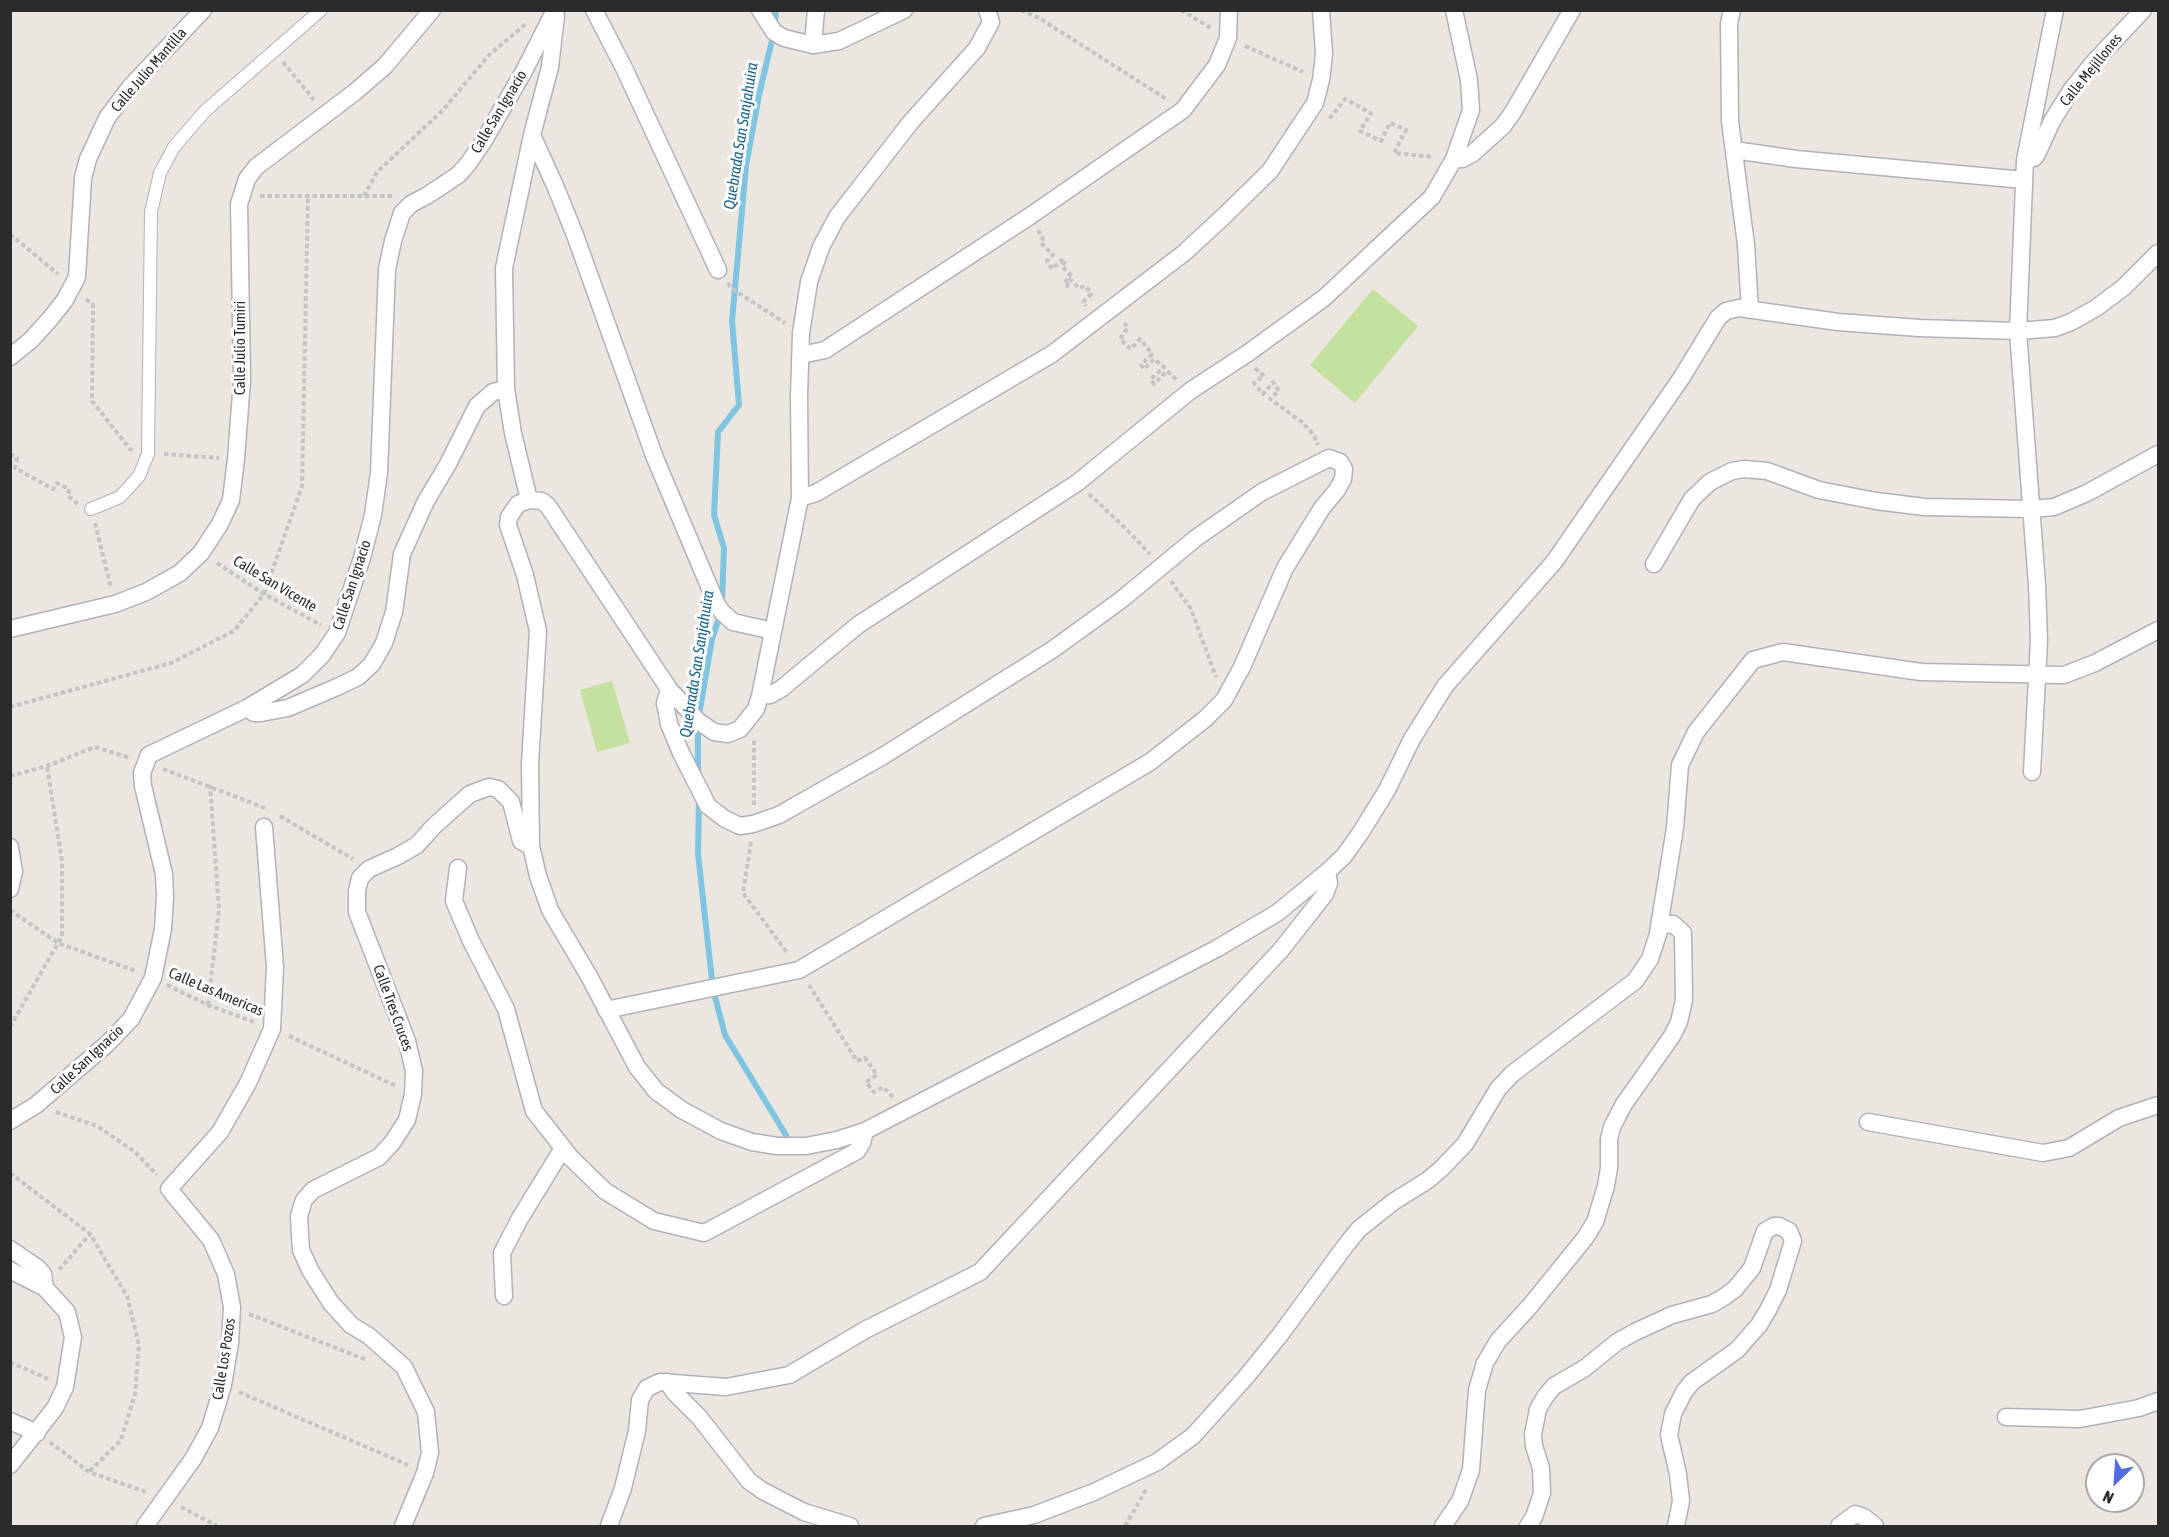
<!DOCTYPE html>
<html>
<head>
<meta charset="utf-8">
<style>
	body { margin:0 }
	#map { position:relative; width:2169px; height:1537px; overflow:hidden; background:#ebe6df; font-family:"Asap Condensed",sans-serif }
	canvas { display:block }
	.frame { position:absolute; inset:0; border:12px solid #2b2b2b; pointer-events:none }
	.north { position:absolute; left:2085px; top:1453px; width:60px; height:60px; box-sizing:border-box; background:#fff; border:2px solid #aaa; border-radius:50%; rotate:205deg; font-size:16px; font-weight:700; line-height:24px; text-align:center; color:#2b2b2b }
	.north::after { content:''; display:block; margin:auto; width:21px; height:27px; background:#526be5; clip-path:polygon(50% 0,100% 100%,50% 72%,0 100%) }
</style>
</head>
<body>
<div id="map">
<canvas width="2169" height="1537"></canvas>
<div class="frame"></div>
<div class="north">N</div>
</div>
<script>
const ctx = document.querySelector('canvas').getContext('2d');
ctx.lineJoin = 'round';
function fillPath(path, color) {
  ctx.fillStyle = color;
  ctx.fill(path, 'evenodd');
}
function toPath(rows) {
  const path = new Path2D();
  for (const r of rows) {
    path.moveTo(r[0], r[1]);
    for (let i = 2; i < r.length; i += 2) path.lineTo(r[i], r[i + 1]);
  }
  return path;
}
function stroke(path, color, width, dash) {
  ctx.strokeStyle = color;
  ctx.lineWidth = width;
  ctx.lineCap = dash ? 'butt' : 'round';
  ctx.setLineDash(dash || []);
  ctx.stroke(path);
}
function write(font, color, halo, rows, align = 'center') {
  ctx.font = font + ' "Asap Condensed",sans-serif';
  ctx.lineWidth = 6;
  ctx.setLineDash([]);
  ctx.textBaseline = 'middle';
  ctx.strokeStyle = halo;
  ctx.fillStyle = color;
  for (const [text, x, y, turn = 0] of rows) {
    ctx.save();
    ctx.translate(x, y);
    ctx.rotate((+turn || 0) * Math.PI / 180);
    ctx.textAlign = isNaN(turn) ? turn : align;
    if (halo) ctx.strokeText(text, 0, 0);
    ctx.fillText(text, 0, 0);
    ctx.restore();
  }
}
const pitch = toPath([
	[1373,289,1418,326,1355,403,1310,365],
	[612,681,630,743,597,752,580,690]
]);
const stream = toPath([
	[722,602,724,548,714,515,718,432,739,405,732,321,746,166,759,95,774,32,776,10],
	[698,776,698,721,712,639,721,612],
	[699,799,698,854,713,989,725,1035,786,1135]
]);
const path = toPath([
	[1021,10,1039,18,1168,100],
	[1181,10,1211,28],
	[1245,46,1303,72],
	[283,62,314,100],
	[1329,116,1331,117,1345,99,1371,113,1360,131,1381,141,1390,123,1406,130,1394,153,1434,157],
	[260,196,393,196],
	[364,196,377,172,443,110,489,55,527,23],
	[1038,230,1043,239,1041,243,1053,255,1047,261,1052,269,1063,259,1065,261,1062,266,1070,274,1065,283,1067,286,1070,279,1079,288,1086,286,1091,294,1083,302,1086,306],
	[10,234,58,274],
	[728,283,731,288,785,323],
	[86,299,93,305,92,401,130,449,133,450],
	[1124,323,1128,327,1120,339,1131,349,1140,339,1152,354,1141,365,1144,369,1154,359,1164,367,1151,379,1154,384,1167,371,1178,381],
	[1255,368,1264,376,1254,383,1263,394,1273,382,1279,391,1270,399,1302,422,1313,434,1318,445],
	[10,454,17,458,15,468,53,489,57,483,69,489,68,496,78,504],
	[164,454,219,458],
	[1089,494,1123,526,1150,554],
	[95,523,111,588],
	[217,563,264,594,321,625],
	[1171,581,1191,609,1216,677],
	[10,707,171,663,234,631,264,594,302,486,308,196],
	[163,769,265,808],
	[10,776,47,766,95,747,130,758],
	[754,805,754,740],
	[280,816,353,859],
	[751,842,743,893,788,954],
	[10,910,58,943,136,971],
	[167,985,208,1005,254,1022],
	[809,985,857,1061,865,1058,877,1075,866,1082,874,1092,883,1087,894,1098],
	[208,1005,219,910,210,785],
	[10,1027,62,936,62,861,47,766],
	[289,1036,396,1086],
	[56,1112,97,1126,135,1152,157,1175],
	[10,1173,90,1234,127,1296,139,1345,135,1394,121,1440,89,1472],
	[59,1270,90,1234],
	[249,1314,367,1360],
	[10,1362,48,1379],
	[239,1392,408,1465],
	[50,1442,89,1472,146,1492],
	[181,1507,217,1526],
	[1125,1526,1147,1488]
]);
const pedestrian = toPath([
	[91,509,120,497,139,476,148,454,151,212,160,173,174,147,205,111,321,10]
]);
const minor = toPath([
	[594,10,624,68,718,270],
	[760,10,774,32,784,38,813,45,839,41,904,10],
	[987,10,991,22,977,48,910,123,837,217,821,247,809,282,801,333,799,396,800,498,760,696,756,709,740,729,728,734,714,732,698,721,669,689,548,506,542,501,529,500,518,504,509,517,508,525,525,575,538,631,530,764,531,846,538,876,550,910,590,978,637,1067,656,1091,682,1110,721,1131,752,1142,777,1146,806,1146,837,1140,865,1131,1216,949,1277,913,1327,872,1344,856,1361,832,1387,790,1412,739,1445,686,1554,562,1682,377,1718,318,1726,311,1739,308,1838,322,1919,328,2018,331,2055,328,2071,322,2096,308,2124,287,2158,253],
	[1732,10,1729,24,1730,121,1746,245,1750,309],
	[813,45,816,10],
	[532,135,556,188,575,235,655,458,717,605,722,612,733,622,773,631],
	[1734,150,1796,159,2024,180],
	[1454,159,1462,159,1472,154,1503,126,1513,112,1572,10],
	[2025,160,2034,158,2037,154,2052,121,2072,89,2094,62,2143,10],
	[801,355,825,350,1030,216,1183,110,1217,65,1228,38,1229,10],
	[10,357,30,341,50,319,65,300,77,277,83,178,88,159,107,118,131,86,203,10],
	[800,498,816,493,1052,354,1184,253,1223,217,1270,171,1315,103,1321,80,1324,54,1321,10],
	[529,500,513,433,506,389,504,268,532,135,550,67,556,16],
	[1654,564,1692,499,1710,482,1732,471,1744,469,1767,471,1819,490,1876,501,1925,507,2031,509,2054,507,2087,493,2158,454],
	[10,629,115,604,146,592,180,573,201,553,220,524,231,500,236,459,242,380,239,204,247,179,256,167,355,92,385,66,432,10],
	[760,696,770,695,781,689,858,625,1077,483,1190,391,1248,353,1324,298,1432,197,1454,159,1471,110,1469,80,1454,10],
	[247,708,254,713,261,713,288,708,337,687,358,677,372,664,384,643,394,612,402,554,426,501,448,464,477,406,493,392,506,389],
	[2032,772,2039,640,2037,585,2018,331,2025,160,2055,10],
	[10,847,14,872,10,889],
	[458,868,454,901,471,941,506,1009,534,1111,571,1158,605,1191,654,1221,704,1233,857,1151,862,1143,865,1131],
	[1658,933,1675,828,1680,765,1696,732,1753,660,1783,652,1921,672,2064,675,2095,663,2158,630],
	[606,1010,799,970,1150,762,1205,719,1224,700,1242,667,1285,568,1322,508,1337,490,1343,479,1344,469,1340,462,1329,458,1262,492,1196,538,1121,600,1052,650,883,756,779,815,753,824,740,826,725,819,708,806,681,753,669,724,665,703,669,689],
	[10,1121,36,1105,107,1044,131,1019,153,978,163,929,165,896,164,874,143,786,142,773,149,755,247,708,302,675,322,655,337,633,362,558,373,515,379,473,387,269,393,241,402,213,411,204,428,195,458,175,468,164,483,142,524,71,555,10],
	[1868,1122,2043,1153,2069,1148,2119,1118,2158,1105],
	[10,1249,38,1268,43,1274,45,1288],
	[10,1270,45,1288,67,1312,73,1337,65,1387,55,1408,10,1465],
	[504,1296,502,1253,519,1220,563,1148],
	[667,1382,675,1393,699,1417,749,1481,763,1491,804,1512,850,1526],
	[2006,1417,2080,1419,2139,1408,2158,1401],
	[10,1421,37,1433],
	[145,1526,193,1459,210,1428,223,1385,230,1343,232,1307,226,1274,211,1240,169,1189,220,1132,248,1083,272,1029,275,967,264,827],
	[403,1526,425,1473,430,1453,426,1412,404,1367,369,1336,351,1325,331,1303,310,1270,301,1250,300,1235,299,1216,304,1200,313,1190,379,1157,392,1143,407,1120,413,1094,414,1071,407,1041,357,912,357,891,360,878,369,869,398,856,417,845,434,826,470,794,489,787,498,789,511,802,521,841,531,846],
	[609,1526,623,1488,637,1431,640,1400,647,1388,660,1382,726,1387,789,1375,865,1330,980,1272,1281,950,1325,894,1329,883,1327,872],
	[984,1526,1034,1515,1094,1492,1157,1462,1193,1436,1246,1377,1280,1335,1346,1245,1359,1229,1393,1202,1428,1180,1441,1169,1465,1144,1498,1089,1512,1074,1635,981,1650,959,1660,928,1664,925,1673,924,1683,933,1684,1000,1679,1022,1672,1036,1624,1104,1612,1127,1609,1139,1609,1168,1606,1186,1595,1222,1585,1238,1530,1306,1498,1341,1485,1363,1477,1390,1471,1470,1460,1501,1443,1526],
	[1528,1526,1534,1517,1542,1493,1541,1468,1534,1446,1533,1434,1538,1409,1545,1397,1554,1386,1585,1368,1617,1342,1635,1332,1672,1315,1712,1304,1724,1297,1735,1289,1752,1268,1765,1231,1774,1226,1779,1226,1789,1231,1793,1241,1778,1290,1768,1310,1759,1325,1737,1350,1692,1382,1684,1392,1673,1414,1669,1435,1678,1474,1681,1501,1676,1526],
	[1839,1526,1855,1514,1864,1517,1875,1526]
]);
const streetNames = [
	["Calle Julio Mantilla",149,70,-49],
	["Calle Mejillones",2091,70,-51],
	["Calle San Ignacio",499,112,-59],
	["Calle Julio Tumiri",240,348,-90],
	["Calle San Vicente",275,584,31],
	["Calle San Ignacio",352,585,-72],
	["Calle Las Americas",216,992,23],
	["Calle Tres Cruces",393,1008,70],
	["Calle San Ignacio",87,1060,-43],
	["Calle Los Pozos",224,1359,-81]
];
const waterNames = [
	["Quebrada San Sanjahuira",741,136,-81],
	["Quebrada San Sanjahuira",697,664,-81]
];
fillPath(pitch, '#c4e19f');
stroke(stream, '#7fc5e1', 6);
stroke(pedestrian, '#b0b1ba', 14);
stroke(minor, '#b0b1ba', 19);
stroke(path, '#c4c4c4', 4, [4.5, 3]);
stroke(pedestrian, '#fff', 12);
stroke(minor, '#fff', 16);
write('15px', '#2b2b2b', '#fff', streetNames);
write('italic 16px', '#1d658d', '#fff', waterNames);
</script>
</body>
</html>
